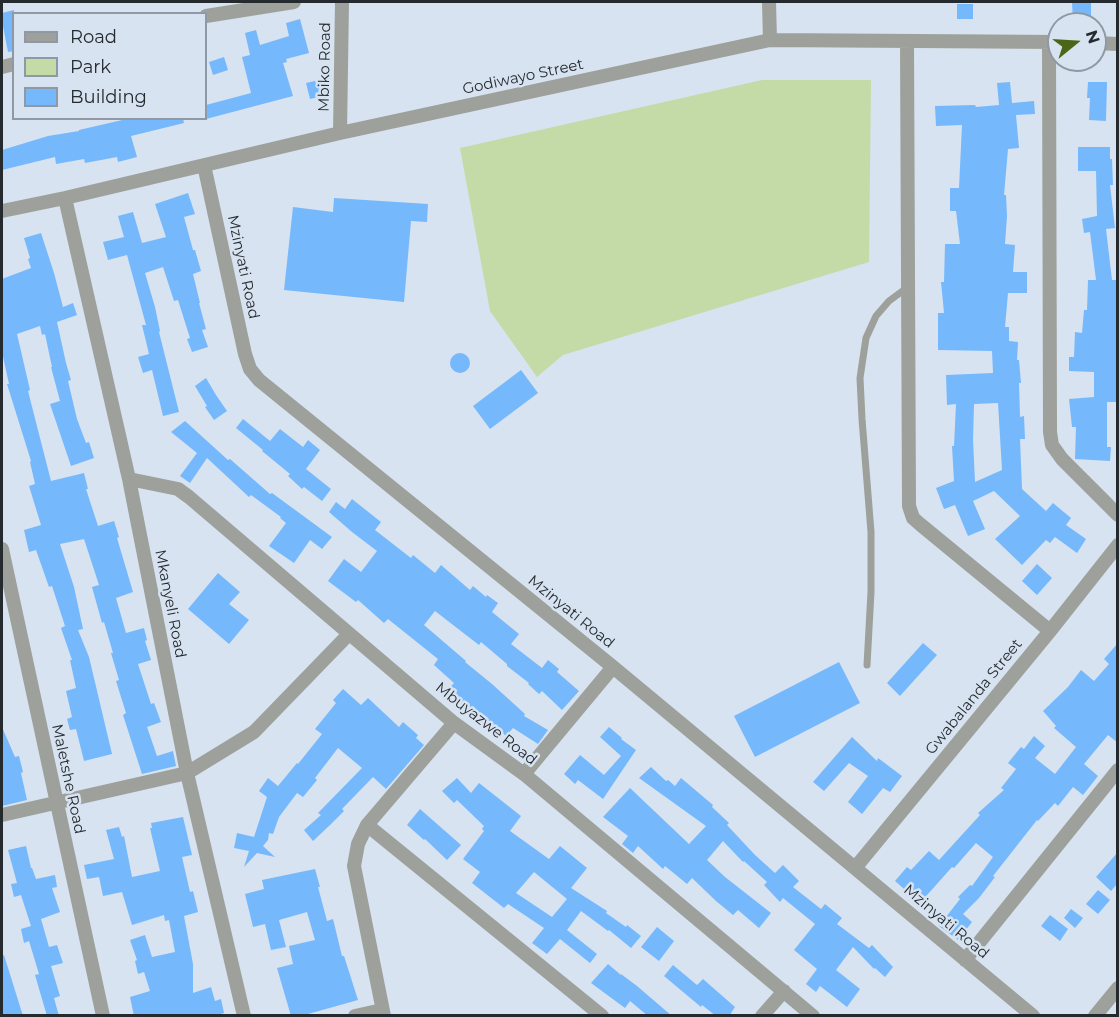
<!DOCTYPE html>
<html>
<head>
<meta charset="utf-8">
<style>
	body { margin:0 }
	#map { position:relative; width:1119px; height:1017px; overflow:hidden; background:#d7e3f0; font-family:Montserrat,sans-serif }
	canvas { display:block }
	.frame { position:absolute; inset:0; border:3px solid #252a2f; pointer-events:none }
	.legend { position:absolute; left:12px; top:12px; width:195px; height:108px; box-sizing:border-box; background:#d7e3f0; border:2px solid #9099a3; margin:0; padding:8px 10px; list-style:none; font-size:18px; color:#252a2f }
	.legend li { display:flex; align-items:center; gap:12px; height:30px }
	.legend b { width:30px; border:2px solid #9099a3 }
	.north { position:absolute; left:1047px; top:12px; width:60px; height:60px; box-sizing:border-box; background:#d7e3f0; border:2px solid #9099a3; border-radius:50%; rotate:72deg; font-size:16px; font-weight:700; line-height:24px; text-align:center; color:#252a2f }
	.north::after { content:''; display:block; margin:auto; width:21px; height:27px; background:#4c6617; clip-path:polygon(50% 0,100% 100%,50% 72%,0 100%) }
</style>
</head>
<body>
<div id="map">
<canvas width="1119" height="1017"></canvas>
<div class="frame"></div>
<ul class="legend">
<li><b style="height:8px;background:#9ea19b"></b>Road</li>
<li><b style="height:16px;background:#c5dba7"></b>Park</li>
<li><b style="height:16px;background:#76b8fc"></b>Building</li>
</ul>
<div class="north">N</div>
</div>
<script>
const ctx = document.querySelector('canvas').getContext('2d');
ctx.lineJoin = 'round';
function fillPath(path, color) {
  ctx.fillStyle = color;
  ctx.fill(path, 'evenodd');
}
function toPath(rows) {
  const path = new Path2D();
  for (const r of rows) {
    if (r.length === 3) {
      path.moveTo(r[0] + r[2], r[1]);
      path.arc(r[0], r[1], r[2], 0, 2 * Math.PI);
      continue;
    }
    path.moveTo(r[0], r[1]);
    for (let i = 2; i < r.length; i += 2) path.lineTo(r[i], r[i + 1]);
  }
  return path;
}
function stroke(path, color, width, dash) {
  ctx.strokeStyle = color;
  ctx.lineWidth = width;
  ctx.lineCap = dash ? 'butt' : 'round';
  ctx.setLineDash(dash || []);
  ctx.stroke(path);
}
function write(font, color, halo, rows, align = 'center') {
  ctx.font = font + ' Montserrat,sans-serif';
  ctx.lineWidth = 5;
  ctx.setLineDash([]);
  ctx.textBaseline = 'middle';
  ctx.strokeStyle = halo;
  ctx.fillStyle = color;
  for (const [text, x, y, turn = 0] of rows) {
    ctx.save();
    ctx.translate(x, y);
    ctx.rotate((+turn || 0) * Math.PI / 180);
    ctx.textAlign = isNaN(turn) ? turn : align;
    if (halo) ctx.strokeText(text, 0, 0);
    ctx.fillText(text, 0, 0);
    ctx.restore();
  }
}
const green = toPath([
	[762,80,871,80,869,262,563,355,537,377,490,311,460,148]
]);
const building = toPath([
	[1072,2,1091,2,1091,21,1073,22],
	[957,4,973,4,973,19,957,19],
	[14,10,14,51,8,52,2,21,2,13],
	[300,19,309,53,286,59,287,62,283,63,293,96,206,119,206,105,251,93,242,57,250,55,245,33,256,30,260,45,289,36,286,23],
	[224,57,228,70,213,75,209,62],
	[323,79,327,95,310,99,306,83],
	[1010,82,1012,103,1034,101,1035,114,1016,115,1019,148,1008,149,1004,195,1006,195,1007,216,1005,244,1015,245,1013,272,1027,272,1027,293,1008,293,1005,327,1009,327,1009,341,1018,342,1017,360,1019,360,1021,383,1019,383,1020,417,1024,416,1025,439,1020,439,1022,489,1046,511,1053,503,1071,518,1066,525,1086,539,1077,553,1055,537,1050,543,1046,540,1022,565,995,539,1020,516,994,491,973,501,985,529,968,536,955,505,944,509,936,488,954,481,952,446,954,446,956,404,947,405,946,375,993,373,992,351,938,350,938,313,944,313,941,282,944,282,945,244,960,244,956,211,950,211,950,188,959,188,962,125,936,126,935,106,975,105,976,107,999,105,997,83],
	[998,403,1002,470,975,482,973,440,974,404],
	[1088,82,1107,82,1106,121,1089,120,1090,98,1087,98],
	[131,118,183,118,184,123,131,136,137,157,118,162,117,157,85,163,84,159,56,164,55,157,2,170,2,150,48,136,79,131,79,130],
	[1078,147,1110,147,1110,159,1112,159,1113,185,1110,185,1115,228,1106,229,1112,280,1118,280,1116,361,1118,361,1118,402,1107,402,1107,447,1111,447,1110,461,1075,459,1076,427,1072,427,1069,399,1094,397,1094,372,1069,371,1069,357,1074,357,1075,332,1082,333,1084,310,1087,310,1088,280,1096,280,1090,232,1084,233,1082,219,1097,216,1096,171,1078,171],
	[188,193,195,214,184,217,193,250,195,250,201,271,193,274,200,303,199,303,206,329,202,330,208,347,192,352,187,339,190,338,178,300,174,301,163,267,145,273,155,307,160,331,159,332,179,412,163,416,152,370,143,373,138,357,149,354,142,325,146,325,127,255,108,260,103,242,124,237,118,216,133,212,142,243,166,237,155,204],
	[334,198,428,204,427,222,411,221,404,302,284,290,293,207,333,212],
	[41,233,54,273,63,307,73,303,77,315,57,322,66,363,71,380,68,381,77,419,86,443,89,442,94,458,71,466,50,404,60,401,51,367,52,367,45,334,42,335,40,326,17,334,30,390,28,391,51,481,84,473,88,489,86,489,98,526,114,521,119,537,117,538,133,592,116,598,126,633,144,628,147,640,145,641,151,660,138,664,151,704,154,703,161,722,147,727,157,756,173,751,176,766,142,774,123,715,126,713,116,681,119,680,111,653,113,653,104,622,102,623,92,587,99,585,84,539,60,544,74,587,83,629,78,630,89,657,112,754,84,761,76,729,70,730,67,719,72,717,66,691,76,688,70,660,72,660,61,628,65,626,52,586,49,587,36,550,29,552,24,530,41,525,29,486,35,484,30,462,31,461,7,384,9,384,2,352,2,279,31,268,28,259,30,258,24,238],
	[460,363,10],
	[521,370,538,393,490,429,473,406],
	[206,378,216,395,227,411,214,420,205,407,207,406,195,386],
	[243,419,270,441,280,429,303,447,308,440,320,450,306,469,331,489,322,501,304,487,302,489,288,476,290,474,262,451,263,450,236,428],
	[185,421,228,460,230,459,270,494,272,493,332,537,322,549,310,540,294,563,269,546,286,523,280,518,281,517,251,495,249,497,207,458,190,483,180,476,197,453,171,432],
	[352,499,381,522,375,530,411,558,413,555,435,573,441,565,470,590,473,586,486,597,487,595,498,603,492,612,519,634,511,644,542,668,548,660,559,669,557,672,579,691,562,710,542,691,539,694,528,684,529,683,507,666,507,664,481,642,479,645,435,611,424,625,466,661,465,662,492,684,525,714,524,716,548,730,538,744,513,728,506,736,488,721,484,725,446,692,454,683,434,665,438,659,388,619,384,623,358,600,356,602,328,581,344,559,361,572,377,551,352,532,329,512,336,502,345,509],
	[1037,564,1052,578,1037,595,1022,581],
	[218,573,240,592,229,604,249,620,229,644,188,609],
	[923,643,937,655,900,696,887,683],
	[1118,643,1118,743,1108,735,1084,764,1098,776,1083,795,1073,787,1058,806,1055,803,1038,821,1037,820,993,876,995,877,979,898,963,914,972,922,958,940,939,926,960,899,958,897,970,885,972,886,993,857,976,843,954,868,952,867,920,903,895,881,907,867,911,870,929,851,939,860,980,815,978,813,1004,790,1001,788,1016,769,1008,763,1021,747,1024,749,1034,736,1045,746,1035,758,1055,774,1076,747,1054,728,1056,726,1043,711,1068,687,1081,670,1094,681,1109,664,1104,659],
	[839,662,860,703,755,757,734,716],
	[343,689,361,705,368,698,399,727,403,722,418,735,416,738,424,745,386,789,373,777,342,809,344,811,329,826,313,841,304,830,321,815,318,813,362,768,338,748,315,778,317,780,303,797,297,793,279,817,273,834,269,833,268,840,263,846,275,857,257,853,244,867,249,851,234,848,237,833,254,837,267,797,259,791,268,778,278,786,297,763,298,764,322,734,315,729,336,703,333,700],
	[2,727,15,757,19,756,23,772,21,773,27,800,2,806],
	[609,727,622,738,621,739,636,750,603,799,578,780,575,784,564,774,580,755,604,775,621,756,600,737],
	[852,737,877,761,878,758,902,776,890,792,883,788,862,814,848,802,868,776,849,763,824,791,813,782],
	[651,767,666,781,668,780,675,786,681,778,713,805,712,807,729,823,727,825,755,855,775,873,783,865,799,881,793,887,821,909,825,904,842,918,837,924,869,948,872,945,893,967,885,977,875,968,874,969,853,947,836,970,860,989,847,1007,820,986,816,992,806,984,817,969,794,950,815,924,783,898,780,902,764,885,767,882,744,861,743,862,723,841,707,860,725,877,771,913,759,928,738,910,733,915,716,901,692,878,687,884,665,866,663,869,638,846,633,853,622,844,628,836,603,817,630,788,689,844,706,826,639,778],
	[457,778,471,793,479,783,521,816,510,831,549,859,560,846,587,868,571,888,607,911,606,913,626,927,627,925,641,936,631,948,609,930,608,931,581,911,567,930,597,954,590,963,560,939,547,954,532,943,544,928,508,904,504,908,472,883,480,872,463,859,484,831,482,829,484,826,457,800,454,803,442,791],
	[534,872,567,899,552,917,516,893],
	[420,809,461,845,447,860,425,839,424,840,407,825],
	[183,817,192,855,182,857,190,892,193,891,198,912,184,916,193,964,193,993,211,987,215,1001,221,999,224,1013,214,1016,134,1016,130,997,150,991,144,972,138,974,135,961,137,960,130,940,145,935,152,957,175,952,169,920,165,921,164,915,132,925,122,892,103,896,99,877,87,879,84,865,114,859,106,830,119,827,122,837,124,836,132,877,160,871,150,828,152,828,151,823],
	[26,846,31,868,32,868,36,879,55,875,57,887,52,888,60,912,41,919,49,947,57,945,63,963,51,966,60,996,54,998,59,1016,47,1016,35,975,39,974,29,941,24,943,21,929,31,926,21,895,14,897,11,884,17,883,8,850],
	[1118,852,1118,883,1111,891,1096,877],
	[315,869,320,887,318,887,327,921,333,919,342,956,344,956,358,1000,308,1014,308,1016,291,1016,277,968,293,964,289,946,315,940,307,912,279,920,286,947,271,950,265,924,253,927,245,894,264,889,262,880],
	[1098,890,1110,900,1098,914,1086,904],
	[1071,909,1083,918,1075,928,1064,918],
	[1050,915,1068,929,1060,941,1041,926],
	[657,927,674,941,659,961,641,947],
	[4,955,23,1016,2,1016,2,956],
	[608,964,621,975,621,974,637,986,672,1016,648,1016,630,1001,625,1008,591,983],
	[673,965,697,985,703,979,735,1007,729,1016,716,1016,702,1005,701,1007,664,976]
]);
const lane = toPath([
	[867,665,871,592,871,532,862,419,860,378,866,338,876,316,889,301,908,287]
]);
const street = toPath([
	[769,2,770,40],
	[206,16,294,2],
	[907,41,909,506,913,518,921,525,1050,631],
	[1049,42,1050,432,1052,445,1062,459,1118,515],
	[1095,43,1118,44],
	[2,67,14,64],
	[340,133,342,2],
	[204,165,245,354,250,369,259,380,613,667,1033,1016],
	[65,198,129,479,187,773,244,1016],
	[2,211,65,198,340,133,770,40,1059,42],
	[129,479,178,489,189,497,454,723,524,774,813,1016],
	[2,549,103,1016],
	[524,774,613,667],
	[2,815,187,773,254,732,349,634],
	[367,825,602,1016],
	[855,868,1050,631,1118,545],
	[965,960,1118,770],
	[355,1016,382,1010],
	[384,1016,354,866,358,844,367,825,454,723],
	[762,1016,784,991],
	[1095,1016,1118,988]
]);
const streetNames = [
	["Mbiko Road",325,67,-89],
	["Godiwayo Street",523,77,-12],
	["Mzinyati Road",243,267,78],
	["Mkanyeli Road",170,604,79],
	["Mzinyati Road",571,612,39],
	["Gwabalanda Street",974,697,-51],
	["Mbuyazwe Road",486,724,38],
	["Maletshe Road",68,779,78],
	["Mzinyati Road",946,922,40]
];
fillPath(green, '#c5dba7');
fillPath(building, '#76b8fc');
stroke(lane, '#9ea19b', 7);
stroke(street, '#9ea19b', 14);
write('15px', '#252a2f', '#d7e3f0', streetNames);
</script>
</body>
</html>
